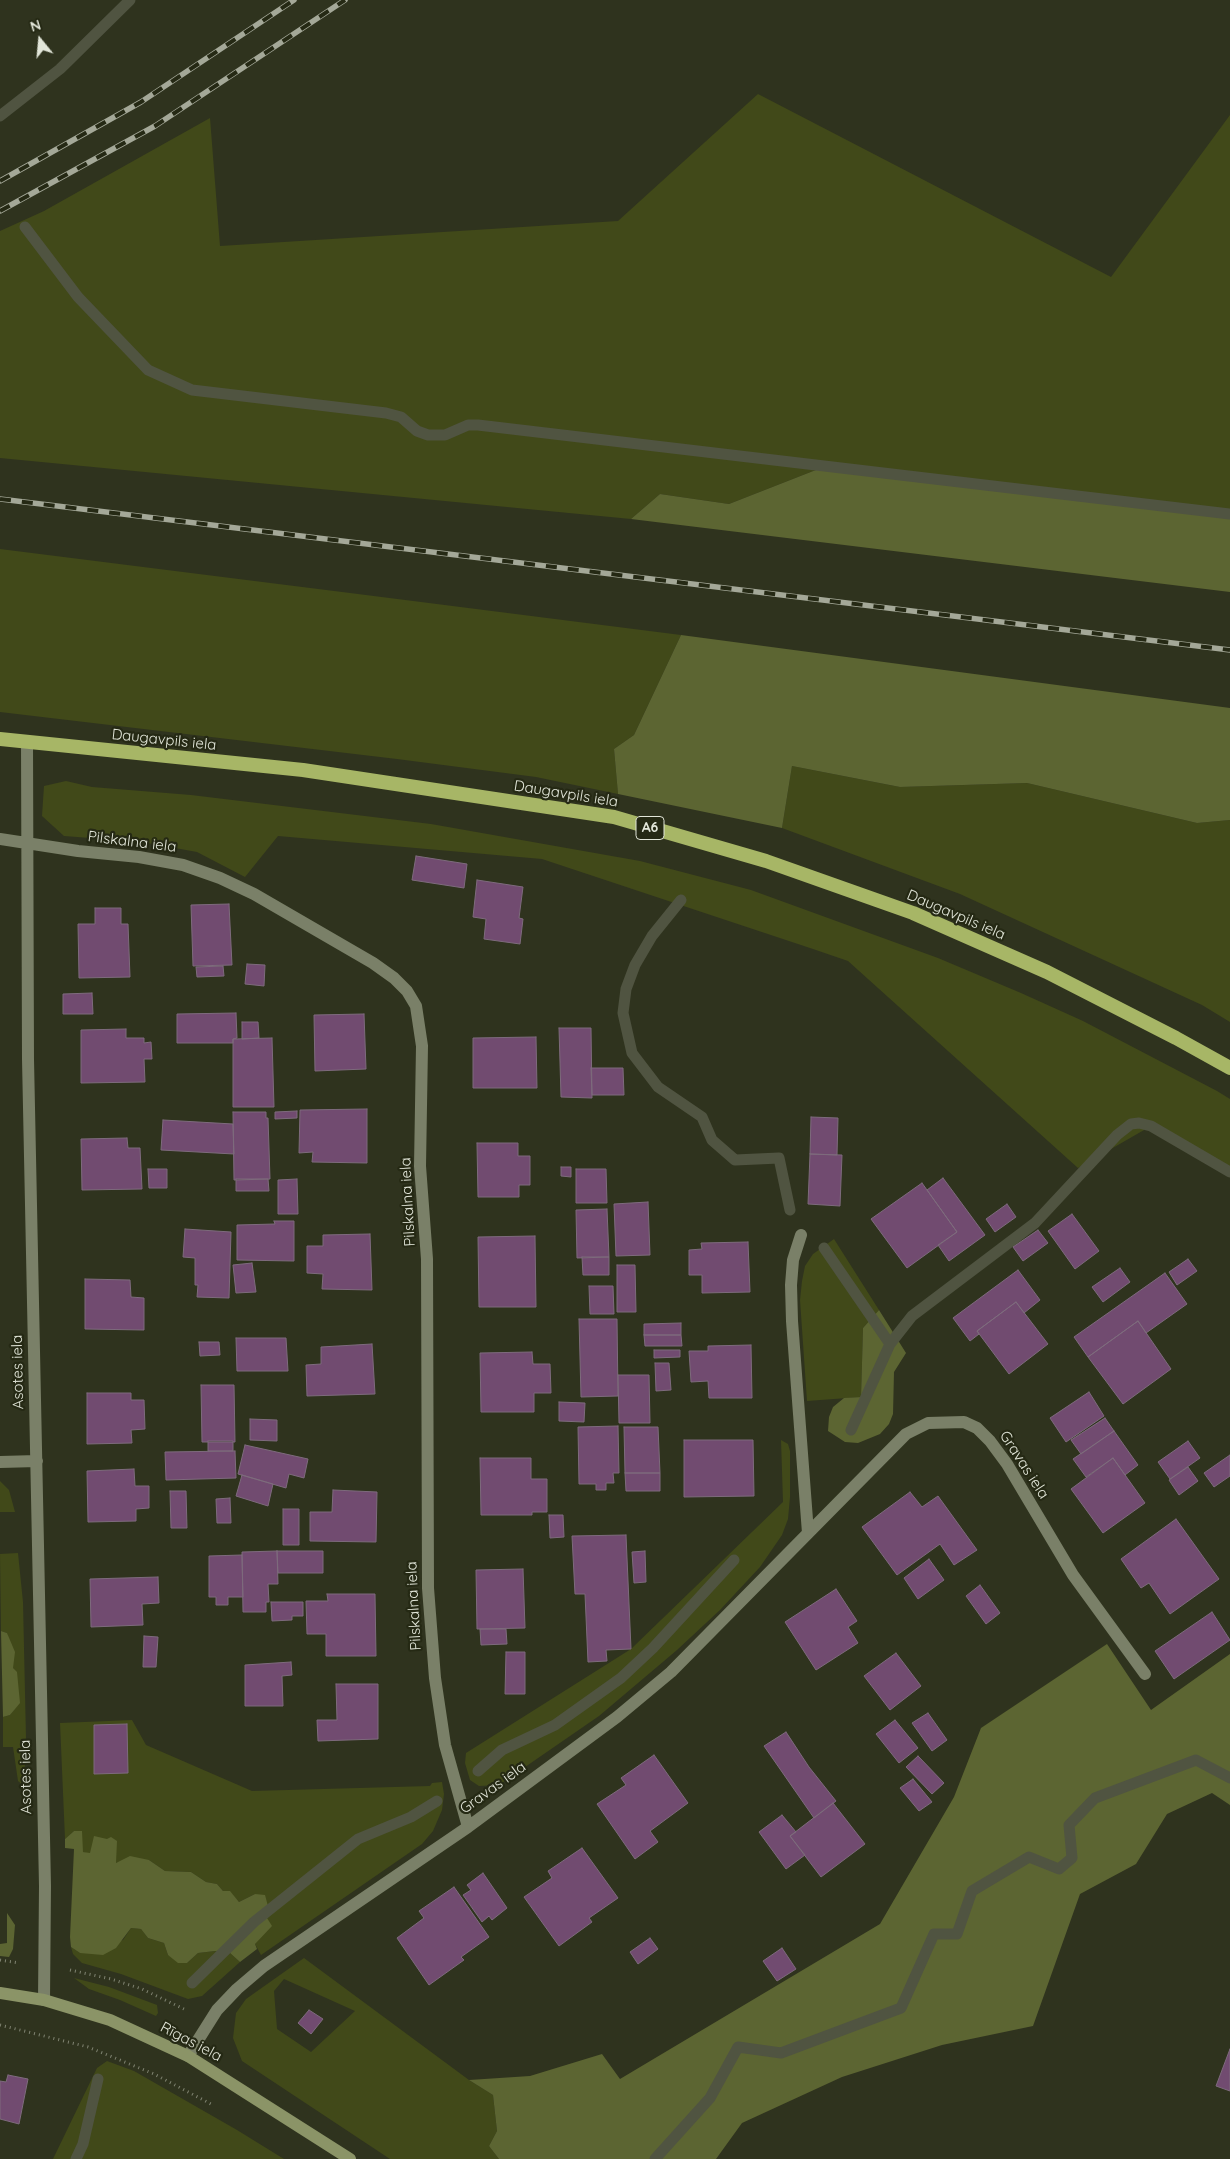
<!DOCTYPE html>
<html>
<head>
<meta charset="utf-8">
<style>
	body { margin:0 }
	#map { position:relative; width:1230px; height:2159px; overflow:hidden; background:#2f331e; font-family:Quicksand,sans-serif }
	canvas { display:block }
	.north { position:absolute; left:15px; top:15px; width:50px; height:50px; -webkit-text-stroke:4px #252914; paint-order:stroke; rotate:343deg; font-size:14px; font-weight:700; line-height:20px; text-align:center; color:#e2e6d9 }
	.north::after { content:''; display:block; margin:auto; width:18px; height:22px; background:#e2e6d9; clip-path:polygon(50% 0,100% 100%,50% 72%,0 100%) }
</style>
</head>
<body>
<div id="map">
<canvas width="1230" height="2159"></canvas>
<div class="north">N</div>
</div>
<script>
const ctx = document.querySelector('canvas').getContext('2d');
ctx.lineJoin = 'round';
function fillPath(path, color) {
  ctx.fillStyle = color;
  ctx.fill(path, 'evenodd');
}
function toPath(rows) {
  const path = new Path2D();
  for (const r of rows) {
    path.moveTo(r[0], r[1]);
    for (let i = 2; i < r.length; i += 2) path.lineTo(r[i], r[i + 1]);
  }
  return path;
}
function stroke(path, color, width, dash) {
  ctx.strokeStyle = color;
  ctx.lineWidth = width;
  ctx.lineCap = dash ? 'butt' : 'round';
  ctx.setLineDash(dash || []);
  ctx.stroke(path);
}
function write(font, color, halo, rows, align = 'center') {
  ctx.font = font + ' Quicksand,sans-serif';
  ctx.lineWidth = 4.5;
  ctx.setLineDash([]);
  ctx.textBaseline = 'middle';
  ctx.strokeStyle = halo;
  ctx.fillStyle = color;
  for (const [text, x, y, turn = 0] of rows) {
    ctx.save();
    ctx.translate(x, y);
    ctx.rotate((+turn || 0) * Math.PI / 180);
    ctx.textAlign = isNaN(turn) ? turn : align;
    if (halo) ctx.strokeText(text, 0, 0);
    ctx.fillText(text, 0, 0);
    ctx.restore();
  }
}
const green = toPath([
	[758,94,1111,277,1230,115,1230,514,826,466,729,504,660,494,631,519,0,458,0,231,44,211,210,118,220,246,618,221],
	[0,549,358,594,681,635,634,735,614,749,618,794,536,777,397,759,0,712],
	[792,766,900,787,1027,783,1197,823,1230,820,1230,1022,1202,1005,960,894,782,828],
	[66,781,92,787,191,795,431,824,640,861,751,890,938,958,1021,993,1083,1021,1217,1091,1230,1099,1230,1172,1151,1126,1078,1168,848,961,813,949,542,859,278,836,245,877,197,852,142,842,64,836,42,816,44,786],
	[834,1239,879,1310,863,1328,861,1397,807,1401,800,1300,802,1281,805,1266,813,1254],
	[781,1440,788,1444,790,1451,790,1497,788,1519,782,1535,760,1567,720,1610,677,1650,599,1716,499,1785,479,1786,470,1780,465,1763,466,1753,631,1649,783,1502],
	[0,1481,9,1490,15,1512,0,1512],
	[18,1553,23,1602,26,1738,24,1786,18,1781,13,1747,3,1747,3,1717,10,1715,19,1703,7,1633,1,1631,0,1554],
	[132,1720,146,1745,252,1791,430,1786,432,1783,442,1782,444,1794,442,1810,433,1831,422,1844,261,1955,255,1944,269,1910,255,1894,239,1902,230,1892,223,1891,217,1884,206,1882,191,1872,165,1871,149,1860,115,1863,83,1852,74,1831,65,1839,60,1723],
	[131,1928,141,1929,148,1938,164,1943,168,1955,187,1963,198,1953,215,1951,230,1953,240,1962,202,1996,188,1999,121,1974,82,1963,73,1954,71,1947,80,1953,123,1940],
	[304,1958,469,2080,493,2095,497,2131,489,2146,499,2159,390,2159,242,2061,233,2038,236,2013,246,1999],
	[284,1979,355,2011,311,2052,277,2029,274,1991],
	[74,1978,109,1987,157,2005,158,2013,156,2016,120,2000,89,1989],
	[107,2061,134,2071,237,2130,284,2159,53,2159,97,2068]
]);
const forest = toPath([
	[826,466,1230,514,1230,592,631,519,660,494,729,504],
	[681,635,1230,708,1230,820,1197,823,1027,783,900,787,792,766,782,828,618,794,614,749,634,735],
	[879,1310,906,1353,894,1372,893,1414,889,1424,880,1434,858,1443,845,1442,828,1431,829,1417,833,1407,844,1398,861,1397,863,1328],
	[1,1631,7,1633,15,1652,13,1668,17,1672,20,1703,10,1715,3,1717],
	[1107,1644,1151,1710,1230,1654,1230,1805,1212,1793,1167,1814,1136,1864,1080,1894,1033,2026,942,2045,842,2077,742,2123,716,2159,499,2159,489,2146,497,2131,493,2095,469,2080,530,2076,602,2054,620,2079,880,1924,954,1797,981,1728],
	[74,1831,82,1831,83,1852,90,1853,94,1836,107,1839,111,1837,117,1841,116,1863,130,1856,149,1860,165,1871,191,1872,206,1882,217,1884,223,1891,230,1891,239,1902,255,1894,265,1895,269,1910,267,1918,272,1926,255,1944,257,1949,240,1962,230,1953,215,1951,198,1953,187,1963,178,1963,168,1955,164,1943,148,1938,141,1929,131,1928,116,1948,103,1955,80,1953,71,1947,70,1937,74,1849,65,1848,65,1839],
	[7,1913,15,1925,13,1949,9,1957,0,1956,0,1944,7,1943]
]);
const stream = toPath([
	[0,116,60,69,130,0],
	[25,227,78,297,148,370,192,390,386,413,401,417,417,431,428,435,445,435,468,425,478,425,1230,514],
	[681,900,652,936,635,965,626,989,623,1013,632,1053,658,1087,702,1117,712,1140,735,1160,779,1158,790,1210],
	[824,1248,890,1344,851,1430],
	[890,1344,912,1316,1035,1223,1117,1135,1131,1124,1139,1123,1151,1126,1230,1172],
	[478,1771,502,1750,555,1725,621,1678,653,1648,734,1560],
	[192,1983,254,1922,358,1839,411,1817,437,1801],
	[76,2159,83,2144,98,2079],
	[655,2159,710,2098,738,2047,781,2053,901,2008,934,1934,957,1934,972,1891,1029,1857,1059,1869,1072,1858,1069,1825,1095,1798,1196,1760,1230,1778]
]);
const building = toPath([
	[416,856,467,864,464,888,412,880,416,856],
	[477,880,523,887,519,918,523,919,520,944,484,939,486,919,473,917,477,880],
	[229,904,232,965,193,966,191,905,229,904],
	[95,908,121,908,121,924,128,924,130,977,79,978,78,924,95,924,95,908],
	[247,964,265,965,264,986,245,984,247,964],
	[223,966,224,976,197,977,196,967,223,966],
	[92,993,93,1014,63,1014,63,994,92,993],
	[236,1013,237,1038,233,1039,233,1043,177,1043,177,1014,236,1013],
	[364,1014,366,1069,315,1071,314,1015,364,1014],
	[242,1022,258,1022,259,1038,242,1039,242,1022],
	[559,1028,591,1028,592,1098,561,1097,559,1028],
	[126,1029,126,1038,144,1038,144,1043,151,1042,152,1059,144,1059,145,1082,81,1083,81,1030,126,1029],
	[536,1037,537,1088,473,1088,473,1038,536,1037],
	[272,1038,274,1107,233,1107,233,1039,272,1038],
	[591,1068,623,1068,624,1095,592,1095,591,1068],
	[367,1109,367,1163,312,1162,313,1152,299,1153,300,1110,367,1109],
	[297,1111,297,1118,275,1119,275,1112,297,1111],
	[233,1112,266,1112,266,1118,268,1118,270,1179,234,1180,233,1112],
	[811,1117,838,1118,837,1155,810,1154,811,1117],
	[163,1120,233,1124,234,1154,161,1150,163,1120],
	[127,1138,128,1148,140,1148,142,1189,82,1190,81,1139,127,1138],
	[477,1143,518,1143,518,1156,530,1156,530,1185,519,1185,519,1197,478,1197,477,1143],
	[810,1154,842,1155,840,1206,808,1204,810,1154],
	[561,1167,571,1167,571,1177,561,1176,561,1167],
	[148,1169,167,1169,167,1188,149,1188,148,1169],
	[576,1169,606,1169,607,1203,576,1203,576,1169],
	[943,1178,985,1235,949,1261,938,1245,957,1232,927,1190,943,1178],
	[236,1179,268,1179,269,1191,236,1191,236,1179],
	[297,1179,298,1214,278,1214,278,1180,297,1179],
	[922,1183,957,1232,907,1268,871,1219,922,1183],
	[648,1202,650,1255,616,1256,614,1204,648,1202],
	[1007,1204,1016,1217,995,1232,986,1219,1007,1204],
	[607,1209,609,1257,577,1258,576,1210,607,1209],
	[1072,1214,1099,1251,1075,1269,1048,1231,1072,1214],
	[274,1221,294,1221,294,1261,237,1260,237,1225,275,1224,274,1221],
	[185,1229,231,1232,229,1298,197,1297,198,1285,195,1285,195,1258,183,1257,185,1229],
	[1038,1230,1048,1243,1023,1261,1013,1247,1038,1230],
	[370,1234,372,1290,322,1289,323,1274,307,1273,307,1246,323,1246,323,1235,370,1234],
	[535,1236,536,1307,479,1307,478,1237,535,1236],
	[748,1242,750,1292,702,1293,702,1275,689,1275,689,1250,702,1249,701,1243,748,1242],
	[582,1257,609,1257,609,1275,583,1275,582,1257],
	[1188,1259,1197,1271,1177,1285,1169,1272,1188,1259],
	[252,1263,256,1292,236,1293,233,1265,252,1263],
	[617,1265,635,1265,636,1312,617,1312,617,1265],
	[1120,1268,1130,1282,1103,1302,1092,1287,1120,1268],
	[1018,1270,1040,1300,1024,1313,1016,1302,977,1331,979,1334,970,1341,953,1318,1018,1270],
	[1165,1273,1187,1304,1146,1333,1138,1321,1088,1357,1074,1337,1165,1273],
	[85,1279,130,1280,131,1297,144,1298,144,1330,85,1329,85,1279],
	[589,1286,613,1286,614,1314,590,1314,589,1286],
	[1016,1302,1048,1344,1009,1374,977,1331,1016,1302],
	[579,1319,617,1319,618,1396,581,1397,579,1319],
	[1138,1321,1171,1369,1123,1404,1088,1357,1138,1321],
	[681,1323,681,1335,644,1335,644,1324,681,1323],
	[644,1335,681,1335,682,1346,645,1346,644,1335],
	[236,1338,286,1338,288,1371,237,1371,236,1338],
	[199,1342,219,1342,220,1355,200,1356,199,1342],
	[372,1344,375,1394,307,1396,306,1365,321,1364,321,1347,372,1344],
	[751,1345,752,1398,709,1398,708,1381,691,1382,689,1351,708,1351,708,1346,751,1345],
	[654,1350,680,1350,680,1357,654,1358,654,1350],
	[532,1352,533,1364,550,1364,551,1393,534,1393,534,1412,481,1412,480,1353,532,1352],
	[655,1363,669,1363,671,1390,656,1391,655,1363],
	[618,1375,649,1375,650,1423,619,1423,618,1375],
	[201,1385,234,1385,235,1442,202,1442,201,1385],
	[1089,1392,1104,1416,1066,1442,1050,1418,1089,1392],
	[87,1393,131,1393,131,1400,144,1400,145,1429,131,1430,132,1443,87,1444,87,1393],
	[559,1402,585,1403,584,1422,559,1421,559,1402],
	[1105,1418,1114,1431,1081,1454,1071,1440,1105,1418],
	[250,1419,277,1420,277,1441,250,1440,250,1419],
	[618,1426,619,1473,613,1473,614,1483,606,1483,606,1490,596,1490,596,1484,579,1484,578,1427,618,1426],
	[624,1427,658,1427,660,1473,625,1473,624,1427],
	[1114,1431,1138,1465,1125,1475,1113,1458,1086,1477,1073,1459,1114,1431],
	[684,1440,753,1440,754,1496,684,1497,684,1440],
	[208,1441,233,1441,233,1451,208,1451,208,1441],
	[1188,1441,1200,1458,1170,1479,1158,1462,1188,1441],
	[245,1445,308,1459,304,1478,289,1474,286,1488,238,1474,245,1445],
	[235,1451,236,1478,166,1480,165,1452,235,1451],
	[1230,1455,1230,1476,1214,1487,1204,1473,1230,1455],
	[480,1458,531,1458,531,1479,547,1479,547,1512,532,1512,532,1515,481,1515,480,1458],
	[1113,1458,1145,1503,1103,1533,1071,1489,1113,1458],
	[1188,1467,1198,1481,1179,1495,1169,1480,1188,1467],
	[134,1469,135,1486,149,1486,149,1508,136,1509,136,1521,88,1522,87,1471,134,1469],
	[625,1473,660,1473,660,1491,626,1491,625,1473],
	[242,1475,273,1484,268,1506,236,1496,242,1475],
	[333,1490,377,1492,376,1542,310,1541,310,1512,332,1512,333,1490],
	[170,1491,186,1491,187,1528,171,1528,170,1491],
	[910,1492,922,1507,938,1496,977,1550,954,1565,940,1544,897,1575,862,1527,910,1492],
	[230,1498,231,1523,217,1523,216,1499,230,1498],
	[283,1509,299,1509,299,1545,283,1545,283,1509],
	[549,1515,563,1515,564,1537,550,1538,549,1515],
	[1176,1519,1219,1579,1170,1614,1149,1583,1141,1588,1121,1559,1176,1519],
	[626,1535,631,1649,606,1650,607,1661,588,1662,585,1594,575,1594,572,1536,626,1535],
	[277,1551,278,1584,268,1584,269,1602,266,1602,266,1612,243,1612,242,1552,277,1551],
	[277,1551,323,1551,323,1573,278,1573,277,1551],
	[645,1551,646,1582,634,1583,632,1552,645,1551],
	[242,1555,243,1597,228,1597,228,1605,216,1605,216,1597,209,1597,209,1556,242,1555],
	[929,1559,944,1580,918,1599,904,1578,929,1559],
	[523,1569,525,1628,477,1629,476,1570,523,1569],
	[158,1577,159,1603,142,1604,143,1625,91,1627,90,1579,158,1577],
	[980,1585,1000,1613,986,1624,966,1596,980,1585],
	[836,1589,857,1621,848,1627,858,1643,816,1670,785,1622,836,1589],
	[327,1594,375,1594,376,1656,326,1656,326,1634,307,1634,306,1601,328,1601,327,1594],
	[271,1602,303,1602,303,1616,292,1616,292,1620,272,1621,271,1602],
	[1212,1612,1230,1640,1174,1679,1155,1651,1212,1612],
	[480,1629,506,1629,507,1644,481,1645,480,1629],
	[144,1636,158,1637,156,1667,143,1667,144,1636],
	[506,1652,525,1652,525,1694,505,1694,506,1652],
	[896,1653,921,1686,890,1710,864,1676,896,1653],
	[291,1662,292,1675,282,1676,283,1706,245,1706,245,1665,291,1662],
	[336,1684,378,1684,378,1739,318,1741,317,1720,337,1720,336,1684],
	[928,1713,947,1740,932,1751,912,1723,928,1713],
	[895,1720,918,1748,899,1763,876,1734,895,1720],
	[127,1724,128,1773,94,1774,94,1725,127,1724],
	[786,1732,809,1767,836,1801,814,1818,764,1746,786,1732],
	[654,1755,688,1803,650,1831,658,1842,635,1859,597,1804,626,1785,621,1778,654,1755],
	[918,1756,944,1783,932,1794,906,1767,918,1756],
	[913,1779,932,1802,919,1811,900,1788,913,1779],
	[833,1803,865,1844,821,1877,790,1836,833,1803],
	[782,1815,796,1832,790,1836,805,1855,786,1869,759,1832,782,1815],
	[582,1848,618,1898,589,1918,592,1922,559,1946,524,1897,552,1878,548,1871,582,1848],
	[483,1873,507,1908,492,1920,489,1916,482,1922,463,1895,471,1890,467,1885,483,1873],
	[454,1887,489,1937,461,1957,464,1960,429,1985,397,1938,424,1918,419,1911,454,1887],
	[650,1938,658,1949,638,1964,630,1952,650,1938],
	[782,1948,796,1969,777,1981,763,1961,782,1948],
	[309,2010,323,2019,311,2034,298,2023,309,2010],
	[1230,2049,1230,2091,1216,2086,1230,2049],
	[8,2075,28,2079,19,2124,0,2119,0,2081,6,2082,8,2075]
]);
const path = toPath([
	[0,1960,19,1963],
	[70,1970,111,1979,142,1989,186,2010],
	[0,2025,88,2047,154,2074,211,2104]
]);
const minor = toPath([
	[27,742,28,1059,45,1886,44,2000],
	[0,839,78,851,139,857,183,865,220,878,254,894,373,963,394,978,407,991,416,1006,422,1046,420,1166,427,1259,428,1588,435,1678,445,1745,468,1827],
	[801,1235,793,1260,791,1285,792,1321,808,1533],
	[0,1462,37,1461],
	[188,2056,217,2010,237,1989,264,1966,468,1827,617,1717,671,1672,906,1434,928,1423,964,1422,977,1428,990,1441,1007,1464,1073,1575,1145,1674]
]);
const secondary = toPath([
	[0,1993,44,2000,110,2020,188,2056,350,2159]
]);
const trunk = toPath([
	[0,739,303,770,614,817,766,861,913,913,1047,972,1176,1038,1230,1068]
]);
const rail = toPath([
	[0,181,141,102,294,0],
	[0,211,155,126,345,0],
	[0,499,1230,650]
]);
const shields = [
	[650,828,28]
];
const shieldNames = [
	["A6",650,828]
];
const streetNames = [
	["Daugavpils iela",164,740,6],
	["Daugavpils iela",566,794,9],
	["Pilskalna iela",132,842,7],
	["Daugavpils iela",956,915,23],
	["Pilskalna iela",408,1202,-93],
	["Asotes iela",18,1372,-91],
	["Gravas iela",1024,1465,57],
	["Pilskalna iela",414,1606,-93],
	["Asotes iela",26,1777,-91],
	["Gravas iela",493,1788,-36],
	["Rīgas iela",191,2042,28]
];
fillPath(green, '#414919');
fillPath(forest, '#5c6532');
stroke(stream, '#505441', 11);
fillPath(building, '#714b70');
stroke(building, '#7e6b7d', 1);
stroke(path, '#808472', 3, [1, 4]);
stroke(minor, '#7a8068', 12);
stroke(secondary, '#8b9467', 12);
stroke(trunk, '#a7b666', 14);
stroke(rail, '#a4a898', 5.5);
stroke(rail, '#252914', 4, [11]);
for (const [x, y, w] of shields) {
  const box = new Path2D();
  box.roundRect(x - w / 2, y - 11.5, w, 23, 4);
  ctx.fillStyle = '#252914';
  ctx.fill(box);
  stroke(box, '#e2e6d9', 1);
}
write('bold 14px', '#e2e6d9', null, shieldNames);
write('15px', '#e2e6d9', '#252914', streetNames);
</script>
</body>
</html>
